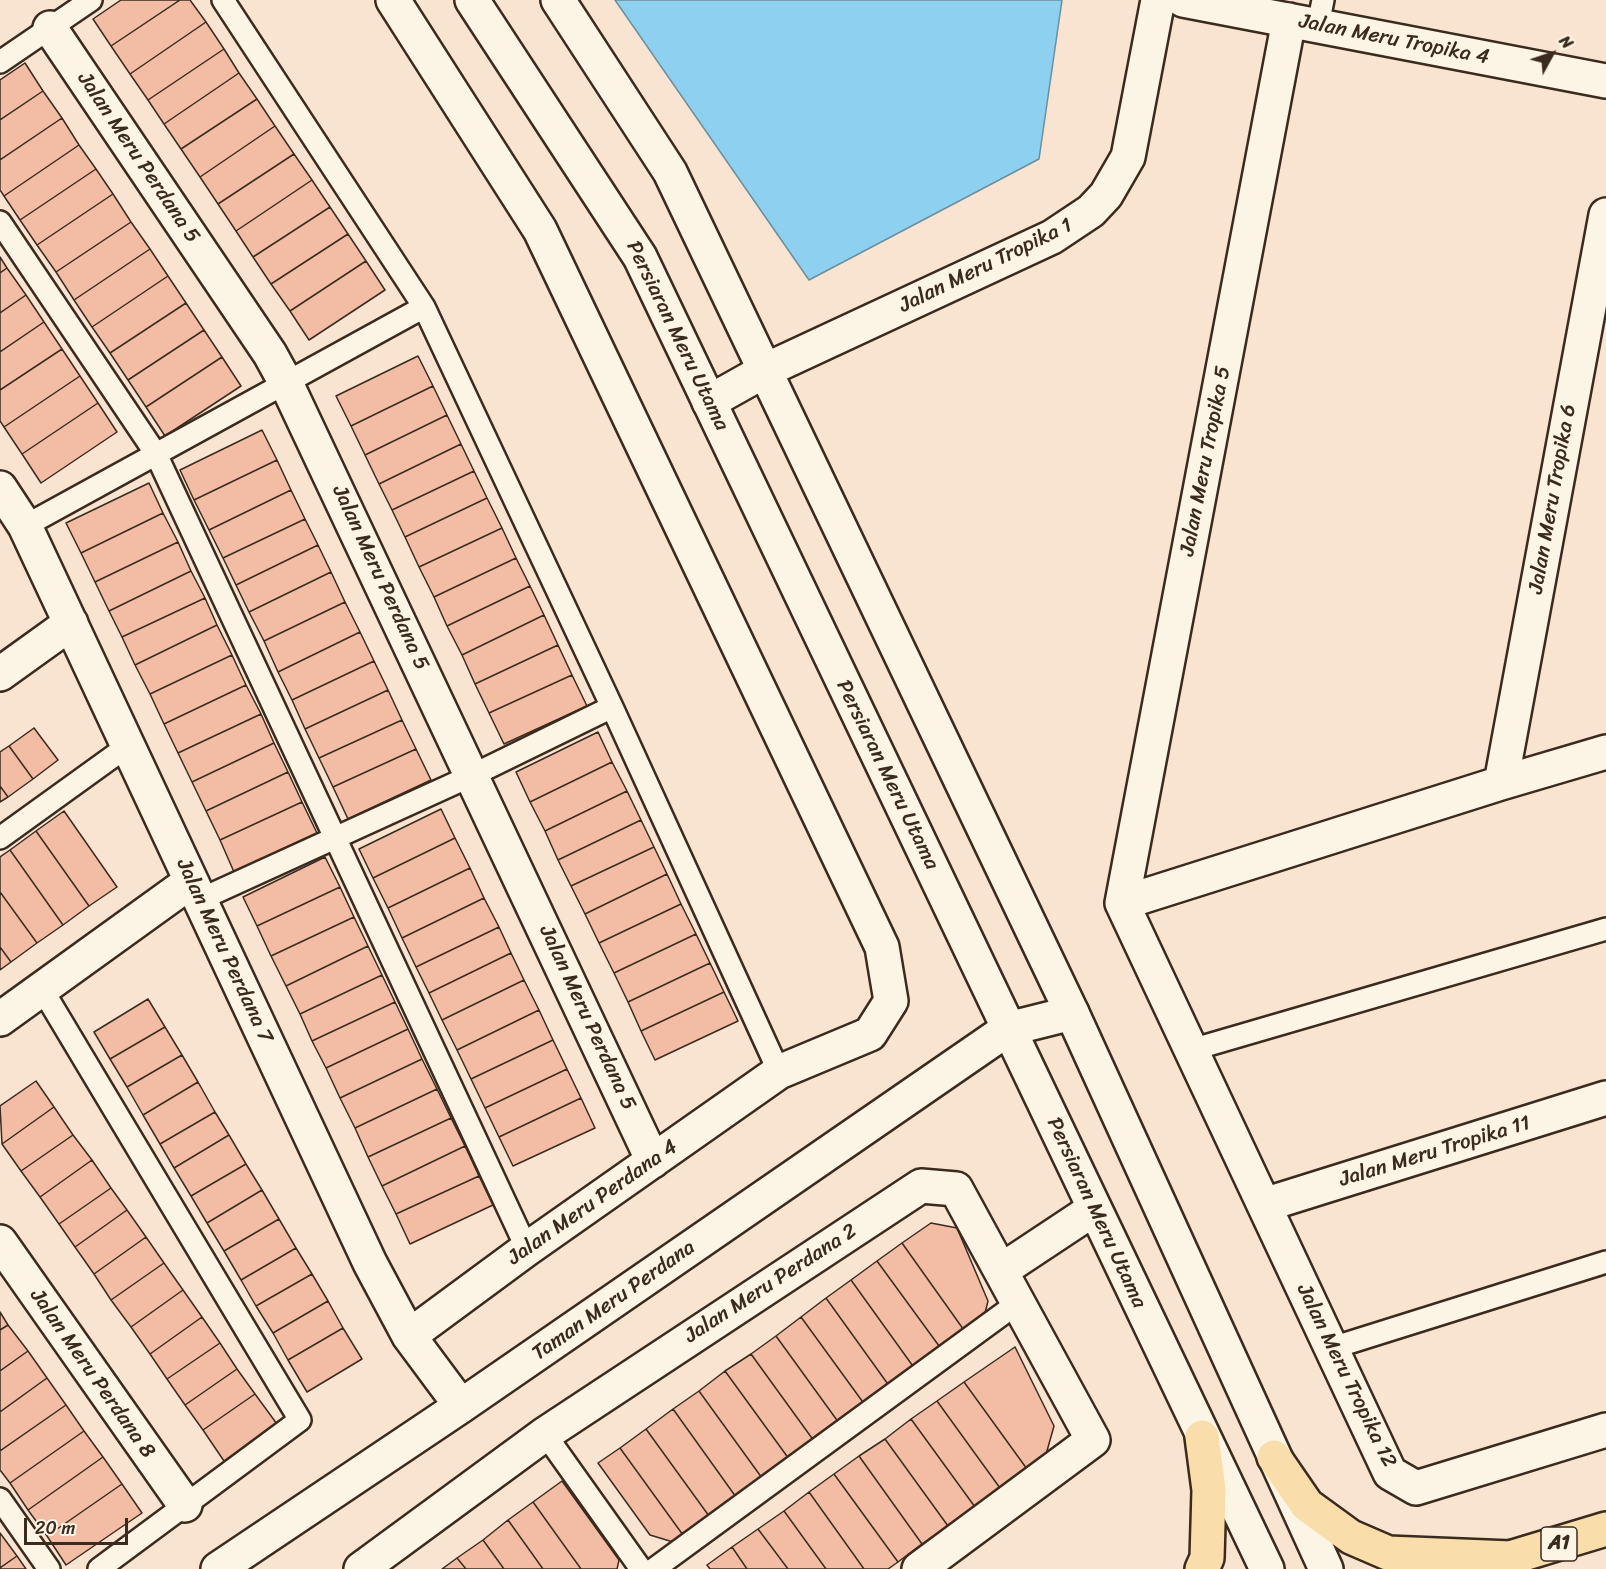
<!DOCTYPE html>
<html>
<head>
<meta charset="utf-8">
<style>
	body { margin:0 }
	#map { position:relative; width:1606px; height:1569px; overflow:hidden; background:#f9e4d2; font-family:Sriracha,sans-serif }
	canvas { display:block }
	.north { position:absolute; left:1522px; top:24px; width:60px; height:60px; -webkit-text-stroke:4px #fcf5e5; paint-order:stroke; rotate:50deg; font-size:16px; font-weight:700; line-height:24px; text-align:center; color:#3b2a1e }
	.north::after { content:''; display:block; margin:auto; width:21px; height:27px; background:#3b2a1e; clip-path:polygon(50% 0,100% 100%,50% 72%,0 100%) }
	.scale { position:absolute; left:24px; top:1518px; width:104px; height:27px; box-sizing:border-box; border:3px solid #3b2a1e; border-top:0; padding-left:8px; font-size:18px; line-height:21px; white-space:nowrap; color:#3b2a1e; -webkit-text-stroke:4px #fcf5e5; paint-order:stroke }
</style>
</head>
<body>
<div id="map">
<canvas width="1606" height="1569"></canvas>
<div class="north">N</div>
<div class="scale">20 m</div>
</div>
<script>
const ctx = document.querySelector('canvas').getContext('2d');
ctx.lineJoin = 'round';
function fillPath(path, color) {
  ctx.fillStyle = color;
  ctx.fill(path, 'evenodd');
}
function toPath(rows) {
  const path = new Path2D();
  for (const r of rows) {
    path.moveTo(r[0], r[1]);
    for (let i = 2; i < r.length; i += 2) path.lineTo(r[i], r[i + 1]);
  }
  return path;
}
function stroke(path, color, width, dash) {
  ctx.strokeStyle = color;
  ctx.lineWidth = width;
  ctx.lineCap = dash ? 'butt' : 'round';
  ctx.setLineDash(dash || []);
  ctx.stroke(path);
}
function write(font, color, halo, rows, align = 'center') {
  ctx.font = font + ' Sriracha,sans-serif';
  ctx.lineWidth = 5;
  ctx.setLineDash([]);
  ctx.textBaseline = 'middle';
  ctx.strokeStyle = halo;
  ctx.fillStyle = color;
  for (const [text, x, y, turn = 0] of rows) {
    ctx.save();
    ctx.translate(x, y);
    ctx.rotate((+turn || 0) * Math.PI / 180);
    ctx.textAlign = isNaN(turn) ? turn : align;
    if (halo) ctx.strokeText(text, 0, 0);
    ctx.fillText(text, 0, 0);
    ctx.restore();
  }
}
const water = toPath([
	[615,0,1062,0,1039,159,809,280,615,0]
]);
const building = toPath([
	[121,0,180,0,111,46,93,19,121,0],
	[180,0,190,0,206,22,130,74,111,46,180,0],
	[206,22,224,49,148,100,130,74,206,22],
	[224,49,239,73,164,124,148,100,224,49],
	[25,63,43,91,0,120,0,80,25,63],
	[239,73,257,99,181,149,164,124,239,73],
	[43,91,62,118,0,160,0,120,43,91],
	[257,99,275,126,200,177,181,149,257,99],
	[62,118,79,145,4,196,0,190,0,160,62,118],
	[275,126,294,154,218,204,200,177,275,126],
	[79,145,96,169,20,220,4,196,79,145],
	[294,154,312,180,236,231,218,204,294,154],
	[96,169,113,194,37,245,20,220,96,169],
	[312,180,330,207,253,257,236,231,312,180],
	[113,194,131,222,56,272,37,245,113,194],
	[330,207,348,234,271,284,253,257,330,207],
	[131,222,150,249,74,300,56,272,131,222],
	[348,234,366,261,290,311,271,284,348,234],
	[150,249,168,276,92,327,74,300,150,249],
	[0,257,7,268,0,273,0,257],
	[366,261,385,290,309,340,290,311,366,261],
	[7,268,26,295,0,313,0,273,7,268],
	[168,276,186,303,110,353,92,327,168,276],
	[26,295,44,322,0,352,0,313,26,295],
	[186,303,204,330,128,380,110,353,186,303],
	[44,322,62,349,0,390,0,352,44,322],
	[204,330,222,357,146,407,128,380,204,330],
	[62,349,80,376,4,427,0,421,0,390,62,349],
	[418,356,433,386,351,426,336,396,418,356],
	[222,357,241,386,165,436,146,407,222,357],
	[80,376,98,403,22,454,4,427,80,376],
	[433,386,447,415,365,455,351,426,433,386],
	[98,403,117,432,41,483,22,454,98,403],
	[447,415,461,444,379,484,365,455,447,415],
	[262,430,277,460,194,500,180,470,262,430],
	[461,444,474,471,392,510,379,484,461,444],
	[277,460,291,490,209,530,194,500,277,460],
	[474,471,487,498,405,537,392,510,474,471],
	[149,483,163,513,81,553,66,523,149,483],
	[291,490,305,519,223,558,209,530,291,490],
	[487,498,502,528,419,567,405,537,487,498],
	[163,513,178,542,95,582,81,553,163,513],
	[305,519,318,545,236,585,223,558,305,519],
	[502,528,516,558,434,597,419,567,502,528],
	[178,542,191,571,109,611,95,582,178,542],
	[318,545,331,572,249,612,236,585,318,545],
	[516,558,530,586,447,626,434,597,516,558],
	[191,571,205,598,122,637,109,611,191,571],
	[331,572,345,602,264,641,249,612,331,572],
	[530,586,544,615,462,655,447,626,530,586],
	[205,598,217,625,135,665,122,637,205,598],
	[345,602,360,632,278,672,264,641,345,602],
	[544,615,558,645,475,684,462,655,544,615],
	[217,625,232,655,150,694,135,665,217,625],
	[360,632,374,661,292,700,278,672,360,632],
	[558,645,572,675,489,713,475,684,558,645],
	[232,655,246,685,164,724,150,694,232,655],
	[374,661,388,690,305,729,292,700,374,661],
	[572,675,587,706,504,744,489,713,572,675],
	[246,685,261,714,178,753,164,724,246,685],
	[388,690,402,720,319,758,305,729,388,690],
	[261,714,274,743,192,782,178,753,261,714],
	[402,720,416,749,333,787,319,758,402,720],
	[34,728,58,760,33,779,9,746,34,728],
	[598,732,612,762,530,802,516,772,598,732],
	[274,743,288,772,206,811,192,782,274,743],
	[9,746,33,779,8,797,0,786,0,752,9,746],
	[416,749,431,780,348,819,333,787,416,749],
	[612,762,627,791,545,831,530,802,612,762],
	[288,772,302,802,220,840,206,811,288,772],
	[0,786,8,797,0,802,0,786],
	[627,791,641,820,558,860,545,831,627,791],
	[302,802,317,833,234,872,220,840,302,802],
	[441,809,455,838,373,878,359,849,441,809],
	[64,811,117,887,89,906,36,831,64,811],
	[641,820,654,847,571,886,558,860,641,820],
	[36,831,89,906,63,925,10,850,36,831],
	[455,838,470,868,388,908,373,878,455,838],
	[654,847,667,874,585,914,571,886,654,847],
	[10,850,63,925,37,943,0,892,0,857,10,850],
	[325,857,340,887,257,926,243,897,325,857],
	[470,868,484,898,402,938,388,908,470,868],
	[667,874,681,904,599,943,585,914,667,874],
	[340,887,354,917,271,956,257,926,340,887],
	[0,892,37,943,11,962,0,947,0,892],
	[484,898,499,927,416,967,402,938,484,898],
	[681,904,696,934,614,973,599,943,681,904],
	[354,917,368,946,286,986,271,956,354,917],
	[499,927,511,953,429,993,416,967,499,927],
	[696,934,710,963,628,1002,614,973,696,934],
	[368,946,382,975,300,1014,286,986,368,946],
	[0,947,11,962,0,970,0,947],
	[511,953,524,980,442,1020,429,993,511,953],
	[710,963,724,992,641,1031,628,1002,710,963],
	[382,975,395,1002,312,1041,300,1014,382,975],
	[524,980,539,1010,457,1050,442,1020,524,980],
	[724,992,738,1021,655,1060,641,1031,724,992],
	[148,999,165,1027,110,1059,94,1032,148,999],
	[395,1002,408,1029,326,1068,312,1041,395,1002],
	[539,1010,553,1040,471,1079,457,1050,539,1010],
	[165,1027,182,1055,127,1087,110,1059,165,1027],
	[408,1029,422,1059,340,1098,326,1068,408,1029],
	[553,1040,567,1069,485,1108,471,1079,553,1040],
	[182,1055,198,1082,143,1115,127,1087,182,1055],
	[422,1059,437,1089,355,1128,340,1098,422,1059],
	[567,1069,581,1098,499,1137,485,1108,567,1069],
	[36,1081,54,1107,2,1144,0,1106,36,1081],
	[198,1082,215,1112,160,1144,143,1115,198,1082],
	[437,1089,451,1118,368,1157,355,1128,437,1089],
	[581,1098,595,1128,513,1166,499,1137,581,1098],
	[54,1107,73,1135,21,1171,2,1144,54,1107],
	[215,1112,229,1135,174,1168,160,1144,215,1112],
	[451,1118,465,1146,382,1186,368,1157,451,1118],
	[73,1135,92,1160,40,1197,21,1171,73,1135],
	[229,1135,246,1164,191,1196,174,1168,229,1135],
	[465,1146,479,1176,396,1214,382,1186,465,1146],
	[92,1160,111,1188,59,1224,40,1197,92,1160],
	[246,1164,262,1190,207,1223,191,1196,246,1164],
	[479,1176,493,1205,410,1244,396,1214,479,1176],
	[111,1188,127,1210,75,1247,59,1224,111,1188],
	[262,1190,279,1219,224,1251,207,1223,262,1190],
	[127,1210,146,1237,94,1274,75,1247,127,1210],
	[279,1219,296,1248,241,1280,224,1251,279,1219],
	[931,1223,957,1228,988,1301,983,1321,966,1333,902,1243,931,1223],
	[146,1237,164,1263,111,1300,94,1274,146,1237],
	[902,1243,966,1333,942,1350,877,1261,902,1243],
	[296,1248,312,1274,256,1306,241,1280,296,1248],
	[877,1261,942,1350,915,1369,851,1280,877,1261],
	[164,1263,183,1290,131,1327,111,1300,164,1263],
	[312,1274,328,1301,273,1333,256,1306,312,1274],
	[851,1280,915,1369,890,1387,826,1298,851,1280],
	[183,1290,202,1317,150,1354,131,1327,183,1290],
	[826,1298,890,1387,865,1405,801,1317,826,1298],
	[328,1301,343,1328,288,1360,273,1333,328,1301],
	[0,1312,8,1325,0,1330,0,1312],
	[202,1317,220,1343,167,1379,150,1354,202,1317],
	[801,1317,865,1405,839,1423,776,1336,801,1317],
	[8,1325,28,1351,0,1371,0,1330,8,1325],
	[343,1328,362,1359,307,1392,288,1360,343,1328],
	[776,1336,839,1423,814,1441,751,1354,776,1336],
	[220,1343,237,1369,185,1405,167,1379,220,1343],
	[1015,1347,1054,1426,1045,1458,1027,1469,964,1382,1015,1347],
	[28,1351,47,1378,0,1412,0,1371,28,1351],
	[751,1354,814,1441,789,1459,725,1371,751,1354],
	[237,1369,255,1394,203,1430,185,1405,237,1369],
	[725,1371,789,1459,762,1478,699,1391,725,1371],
	[47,1378,66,1405,0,1451,0,1412,47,1378],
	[964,1382,1027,1469,1000,1488,937,1401,964,1382],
	[699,1391,762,1478,736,1497,673,1409,699,1391],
	[255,1394,277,1424,224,1461,203,1430,255,1394],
	[937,1401,1000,1488,975,1507,911,1419,937,1401],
	[66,1405,84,1431,10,1483,0,1470,0,1451,66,1405],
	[673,1409,736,1497,709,1516,646,1429,673,1409],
	[911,1419,975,1507,948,1526,885,1439,911,1419],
	[646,1429,709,1516,683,1535,620,1448,646,1429],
	[84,1431,103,1457,28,1510,10,1483,84,1431],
	[885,1439,948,1526,922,1544,859,1456,885,1439],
	[620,1448,683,1535,673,1542,650,1535,598,1463,620,1448],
	[859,1456,922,1544,898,1562,834,1474,859,1456],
	[103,1457,122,1484,47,1536,28,1510,103,1457],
	[834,1474,898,1562,888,1569,864,1569,809,1492,834,1474],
	[562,1481,619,1560,617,1569,581,1569,533,1502,562,1481],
	[122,1484,142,1513,66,1565,47,1536,122,1484],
	[809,1492,864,1569,826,1569,784,1511,809,1492],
	[533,1502,581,1569,543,1569,508,1520,533,1502],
	[784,1511,826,1569,788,1569,758,1529,784,1511],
	[508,1520,543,1569,504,1569,483,1540,508,1520],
	[758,1529,788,1569,747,1569,732,1547,758,1529],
	[0,1533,17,1556,0,1568,0,1533],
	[483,1540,504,1569,466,1569,457,1558,483,1540],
	[732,1547,747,1569,710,1569,707,1565,732,1547],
	[17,1556,26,1569,0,1569,0,1568,17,1556],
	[457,1558,466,1569,442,1569,457,1558]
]);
const lane = toPath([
	[223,0,424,307,612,707,779,1072],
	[1318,25,1323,0],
	[0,62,91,0],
	[0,222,156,454,527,1249],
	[25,526,424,307],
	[0,838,129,745],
	[199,900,473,775,612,707],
	[42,989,300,1420,99,1569],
	[1191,1050,1606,929],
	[1332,1348,1606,1262],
	[545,1434,641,1569],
	[0,1499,49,1569],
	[654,1569,1019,1302]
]);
const street = toPath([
	[393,0,540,230,882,947,891,1001,870,1034,779,1072,527,1249,409,1336],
	[1183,0,1606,81],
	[50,28,270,354,287,385,653,1161],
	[709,402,766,370,1052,237,1091,211,1106,195,1128,157,1158,0],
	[0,488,25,526,370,1263,409,1336,461,1406],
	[0,674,71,623],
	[1501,783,1606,215],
	[1122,903,1289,20],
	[1122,903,1390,1473,1416,1488,1606,1430],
	[1122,903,1501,783,1606,752],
	[0,1019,190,882],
	[1264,1205,1606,1098],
	[0,1242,185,1505],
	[1002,1270,1094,1209],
	[218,1569,461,1406,1008,1029,1072,1013],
	[361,1569,545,1434,921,1186,956,1189,1093,1440,919,1569]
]);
const secondary = toPath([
	[472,0,640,257,1267,1569],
	[558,0,670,172,1072,1013,1326,1569]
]);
const primary = toPath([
	[1202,1437,1209,1490,1207,1558,1202,1569],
	[1274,1457,1307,1505,1351,1537,1388,1553,1511,1558],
	[1490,1564,1606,1529]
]);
const shields = [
	[1559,1544,36]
];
const shieldNames = [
	["A1",1559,1544]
];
const streetNames = [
	["Jalan Meru Tropika 4",1394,40,11],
	["Jalan Meru Perdana 5",138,158,56],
	["Jalan Meru Tropika 1",986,266,-26],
	["Persiaran Meru Utama",677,336,64],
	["Jalan Meru Tropika 5",1206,461,-79],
	["Jalan Meru Tropika 6",1553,499,-80],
	["Jalan Meru Perdana 5",380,578,65],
	["Persiaran Meru Utama",887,775,64],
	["Jalan Meru Perdana 7",224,951,65],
	["Jalan Meru Perdana 5",587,1018,65],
	["Jalan Meru Tropika 11",1435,1152,-17],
	["Jalan Meru Perdana 4",593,1203,-35],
	["Persiaran Meru Utama",1096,1213,65],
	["Jalan Meru Perdana 2",771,1284,-33],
	["Taman Meru Perdana",614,1301,-35],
	["Jalan Meru Perdana 8",92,1374,55],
	["Jalan Meru Tropika 12",1346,1376,64]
];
fillPath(water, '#8ed0ef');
stroke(water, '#6d8e9b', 1.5);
fillPath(building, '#f2bda4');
stroke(building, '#3b2a1e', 1.5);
stroke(lane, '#3b2a1e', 26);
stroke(street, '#3b2a1e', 38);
stroke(secondary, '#3b2a1e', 38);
stroke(primary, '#3b2a1e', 38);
stroke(lane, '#fcf5e5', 21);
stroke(street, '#fcf5e5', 33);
stroke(secondary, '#fcf5e5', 33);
stroke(primary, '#f9deab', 33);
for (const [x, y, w] of shields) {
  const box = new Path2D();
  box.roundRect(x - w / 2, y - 17, w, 34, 4.5);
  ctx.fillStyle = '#fcf5e5';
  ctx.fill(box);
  stroke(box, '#3b2a1e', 1.5);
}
write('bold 20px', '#3b2a1e', null, shieldNames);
write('21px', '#3b2a1e', '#fcf5e5', streetNames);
</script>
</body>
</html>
